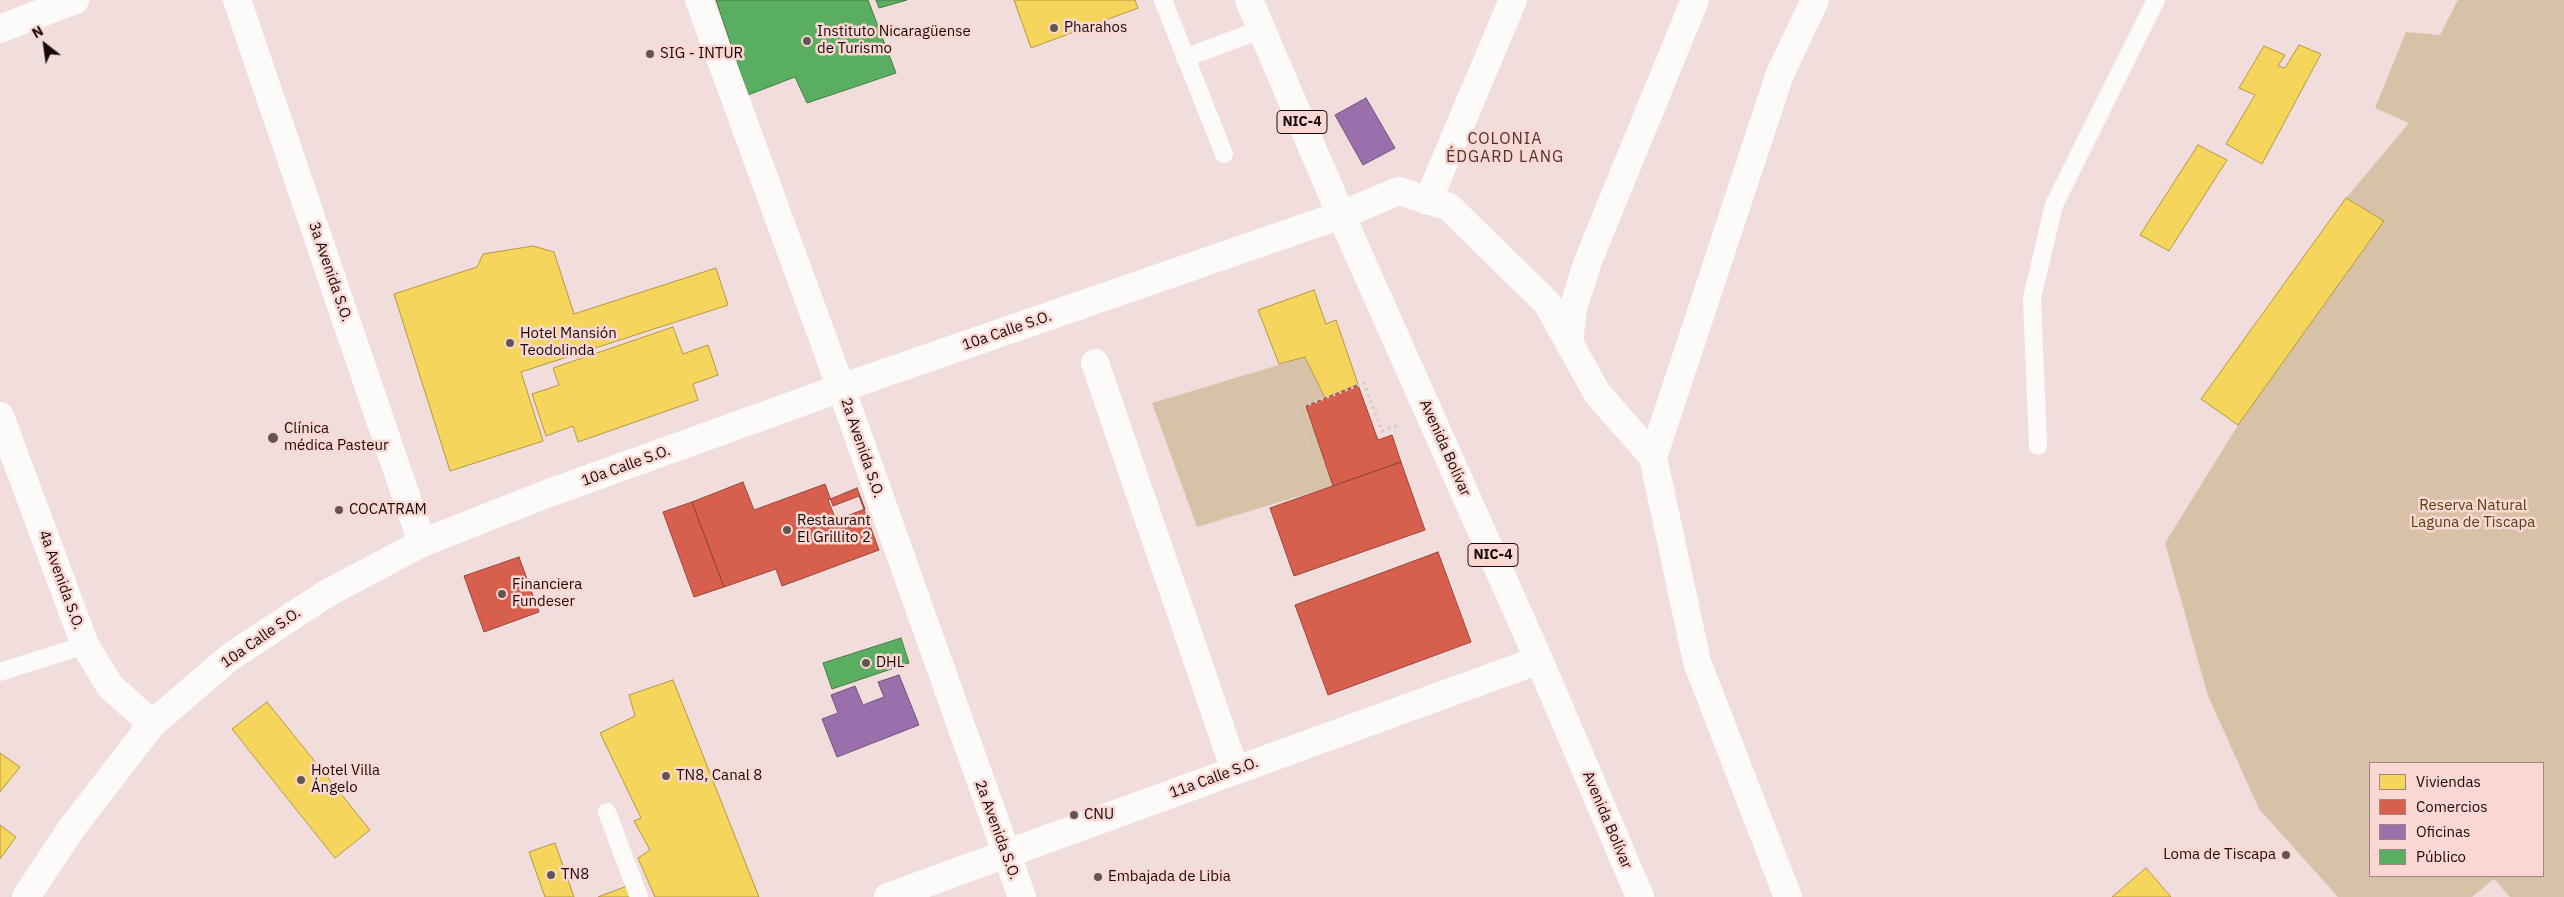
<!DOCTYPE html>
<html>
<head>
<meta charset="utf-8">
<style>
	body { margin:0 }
	#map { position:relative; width:2564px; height:897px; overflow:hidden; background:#f1dedc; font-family:"IBM Plex Sans",sans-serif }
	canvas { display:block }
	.legend { position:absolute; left:2369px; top:762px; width:175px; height:115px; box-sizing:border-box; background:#fad7d3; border:1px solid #9f8583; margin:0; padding:6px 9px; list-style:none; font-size:15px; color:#160b0a }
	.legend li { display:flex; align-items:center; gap:10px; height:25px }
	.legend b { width:25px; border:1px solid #9f8583 }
	.north { position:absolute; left:20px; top:20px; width:50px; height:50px; -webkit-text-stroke:4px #fad7d3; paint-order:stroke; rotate:330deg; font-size:14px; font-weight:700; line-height:20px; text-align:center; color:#160b0a }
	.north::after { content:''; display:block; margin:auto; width:18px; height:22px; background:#160b0a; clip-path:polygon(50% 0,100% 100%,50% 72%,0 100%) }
</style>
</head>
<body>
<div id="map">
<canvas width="2564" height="897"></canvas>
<ul class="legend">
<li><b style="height:14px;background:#f6d55c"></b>Viviendas</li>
<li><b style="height:14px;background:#d6604d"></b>Comercios</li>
<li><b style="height:14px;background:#9970ab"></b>Oficinas</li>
<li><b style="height:14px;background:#5aae61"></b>Público</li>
</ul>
<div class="north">N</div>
</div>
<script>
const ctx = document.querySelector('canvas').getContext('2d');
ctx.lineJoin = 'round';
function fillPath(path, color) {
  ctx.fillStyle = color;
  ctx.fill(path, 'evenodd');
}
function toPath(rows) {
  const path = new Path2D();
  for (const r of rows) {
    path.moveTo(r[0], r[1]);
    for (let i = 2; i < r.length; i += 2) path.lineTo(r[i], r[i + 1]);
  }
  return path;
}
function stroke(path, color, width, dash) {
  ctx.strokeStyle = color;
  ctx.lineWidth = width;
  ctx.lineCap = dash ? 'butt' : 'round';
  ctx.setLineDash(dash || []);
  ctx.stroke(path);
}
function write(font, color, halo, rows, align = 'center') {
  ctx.font = font + ' "IBM Plex Sans",sans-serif';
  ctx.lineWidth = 5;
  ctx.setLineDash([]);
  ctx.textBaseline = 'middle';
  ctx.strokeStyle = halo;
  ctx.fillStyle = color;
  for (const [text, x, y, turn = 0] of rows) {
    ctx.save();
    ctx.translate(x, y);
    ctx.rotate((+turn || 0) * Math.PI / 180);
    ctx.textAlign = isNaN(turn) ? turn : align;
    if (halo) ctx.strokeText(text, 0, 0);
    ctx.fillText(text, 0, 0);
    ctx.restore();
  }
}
const green = toPath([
	[2458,0,2564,0,2564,897,2510,897,2494,879,2472,897,2338,897,2259,809,2208,696,2165,543,2238,425,2384,221,2346,198,2409,123,2375,108,2406,32,2440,35],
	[2370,763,2543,763,2543,876,2370,876],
	[1305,357,1325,398,1306,406,1333,486,1197,527,1152,403]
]);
const homes = toPath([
	[1014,0,1135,0,1138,8,1031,48,1014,0],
	[2299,45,2321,54,2262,164,2226,144,2255,95,2239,88,2264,46,2285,55,2278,66,2285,68,2299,45],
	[2198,145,2227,160,2169,251,2140,235,2198,145],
	[2346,198,2384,221,2238,425,2201,399,2346,198],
	[533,246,554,252,574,314,716,268,728,305,521,372,543,441,450,471,394,294,477,267,483,254,533,246],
	[1314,290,1326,324,1336,320,1358,384,1325,398,1305,357,1279,364,1258,310,1314,290],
	[673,327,683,354,708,345,718,375,693,384,698,400,578,442,573,426,546,436,532,394,559,385,553,368,673,327],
	[673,680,759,897,655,897,638,858,650,850,634,821,641,818,600,733,635,716,629,695,673,680],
	[267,702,370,830,335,858,232,729,267,702],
	[0,753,20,767,0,792,0,753],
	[0,825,16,837,0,859,0,825],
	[555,843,574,897,545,897,529,852,555,843],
	[2146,868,2171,897,2112,897,2146,868],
	[627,886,631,897,598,897,627,886]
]);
const shops = toPath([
	[1358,385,1378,440,1392,435,1401,462,1333,486,1306,406,1358,385],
	[1401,462,1425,530,1294,576,1270,508,1401,462],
	[743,482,754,510,825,484,833,506,859,496,879,550,782,586,776,569,724,587,692,502,743,482],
	[857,488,865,509,836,520,828,500,857,488],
	[692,502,724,587,694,597,663,512,692,502],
	[1438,552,1471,642,1328,695,1295,605,1438,552],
	[519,557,539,612,484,632,464,576,519,557]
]);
const offices = toPath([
	[1366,98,1395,148,1363,165,1335,115,1366,98],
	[899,675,919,725,837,757,822,719,838,713,831,695,855,686,863,705,884,697,878,682,899,675]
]);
const public = toPath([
	[716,0,868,0,896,73,807,103,795,77,748,95,716,0],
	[876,0,907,0,879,8,876,0],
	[901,638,909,663,832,689,823,663,901,638]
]);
const path = toPath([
	[1313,459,1297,409,1325,398,1364,383,1382,431,1398,425]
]);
const lane = toPath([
	[1163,0,1224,154],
	[1185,58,1262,29],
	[2038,446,2032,298,2054,205,2156,0],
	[0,672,85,645],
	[607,812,639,897]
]);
const street = toPath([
	[237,0,422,543],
	[699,0,841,388,1022,897],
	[0,29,75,0],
	[1428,201,1513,0],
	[1341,215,1399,191,1449,207,1547,303,1597,393,1653,457,1697,662,1788,897],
	[1569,342,1573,308,1588,261,1695,0],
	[1095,363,1235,770],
	[0,416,85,645,110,686,152,724],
	[1653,457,1780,74,1815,0],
	[888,897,1539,660]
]);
const secondary = toPath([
	[26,897,71,829,152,724,230,657,326,594,422,543,549,493,841,388,1341,215]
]);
const highway = toPath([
	[1249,0,1341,215,1539,660,1640,897]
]);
const markers = [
	[1054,28,5,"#635554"],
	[807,41,5,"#635554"],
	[650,54,5,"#635554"],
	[510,343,5,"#635554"],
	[273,438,6,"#635554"],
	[339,510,5,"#635554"],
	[787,530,5,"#635554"],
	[502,594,5,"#635554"],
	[866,663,5,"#635554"],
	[666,776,5,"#635554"],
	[301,780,5,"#635554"],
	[1074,815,5,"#635554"],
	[2286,855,5,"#635554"],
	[551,875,5,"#635554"],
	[1098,877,5,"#635554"]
];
const shields = [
	[1302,122,50],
	[1493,555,50]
];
const shieldNames = [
	["NIC-4",1302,122],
	["NIC-4",1493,555]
];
const poiNames = [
	["Pharahos",1064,28],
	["Instituto Nicaragüense",817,32],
	["de Turismo",817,49],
	["SIG - INTUR",660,54],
	["Hotel Mansión",520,334],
	["Teodolinda",520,351],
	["Clínica",284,429],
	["médica Pasteur",284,446],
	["COCATRAM",349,510],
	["Restaurant",797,521],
	["El Grillito 2",797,538],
	["Financiera",512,585],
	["Fundeser",512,602],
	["DHL",876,663],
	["Hotel Villa",311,771],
	["Ángelo",311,788],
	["TN8, Canal 8",676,776],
	["CNU",1084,815],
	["Loma de Tiscapa",2276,855,"right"],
	["TN8",561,875],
	["Embajada de Libia",1108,877]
];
const streetNames = [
	["3a Avenida S.O.",330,272,71],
	["10a Calle S.O.",1007,331,-19],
	["2a Avenida S.O.",862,448,71],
	["Avenida Bolívar",1445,448,66],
	["10a Calle S.O.",626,466,-20],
	["4a Avenida S.O.",61,580,70],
	["10a Calle S.O.",261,638,-35],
	["11a Calle S.O.",1214,778,-20],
	["Avenida Bolívar",1607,820,67],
	["2a Avenida S.O.",997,830,70]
];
const parkNames = [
	["Reserva Natural",2473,506],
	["Laguna de Tiscapa",2473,523]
];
const neighbourhoodNames = [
	["COLONIA",1505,139],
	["ÉDGARD LANG",1505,157]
];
fillPath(green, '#d8c2a7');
fillPath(homes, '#f6d55c');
stroke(homes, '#b39843', 1);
fillPath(shops, '#d6604d');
stroke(shops, '#9c4639', 1);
fillPath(offices, '#9970ab');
stroke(offices, '#72527b', 1);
fillPath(public, '#5aae61');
stroke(public, '#467d47', 1);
stroke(path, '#d1cbca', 3, [2.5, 4]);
stroke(lane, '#fdfafa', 18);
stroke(street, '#fdfafa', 28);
stroke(secondary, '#fdfafa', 28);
stroke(highway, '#fdfafa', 28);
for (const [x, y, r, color] of markers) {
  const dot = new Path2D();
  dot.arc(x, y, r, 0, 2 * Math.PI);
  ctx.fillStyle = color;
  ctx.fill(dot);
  stroke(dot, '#fad7d3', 2);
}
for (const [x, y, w] of shields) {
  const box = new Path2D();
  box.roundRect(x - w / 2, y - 11.5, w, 23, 4);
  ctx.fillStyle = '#fad7d3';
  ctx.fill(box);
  stroke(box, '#160b0a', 1);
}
write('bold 14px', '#160b0a', null, shieldNames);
write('15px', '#160b0a', '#fad7d3', poiNames, 'left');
write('15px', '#160b0a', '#fad7d3', streetNames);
write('15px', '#554111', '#fad7d3', parkNames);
ctx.letterSpacing = '1px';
write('16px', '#4d332f', '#fad7d3', neighbourhoodNames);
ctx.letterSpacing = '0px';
</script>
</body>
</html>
